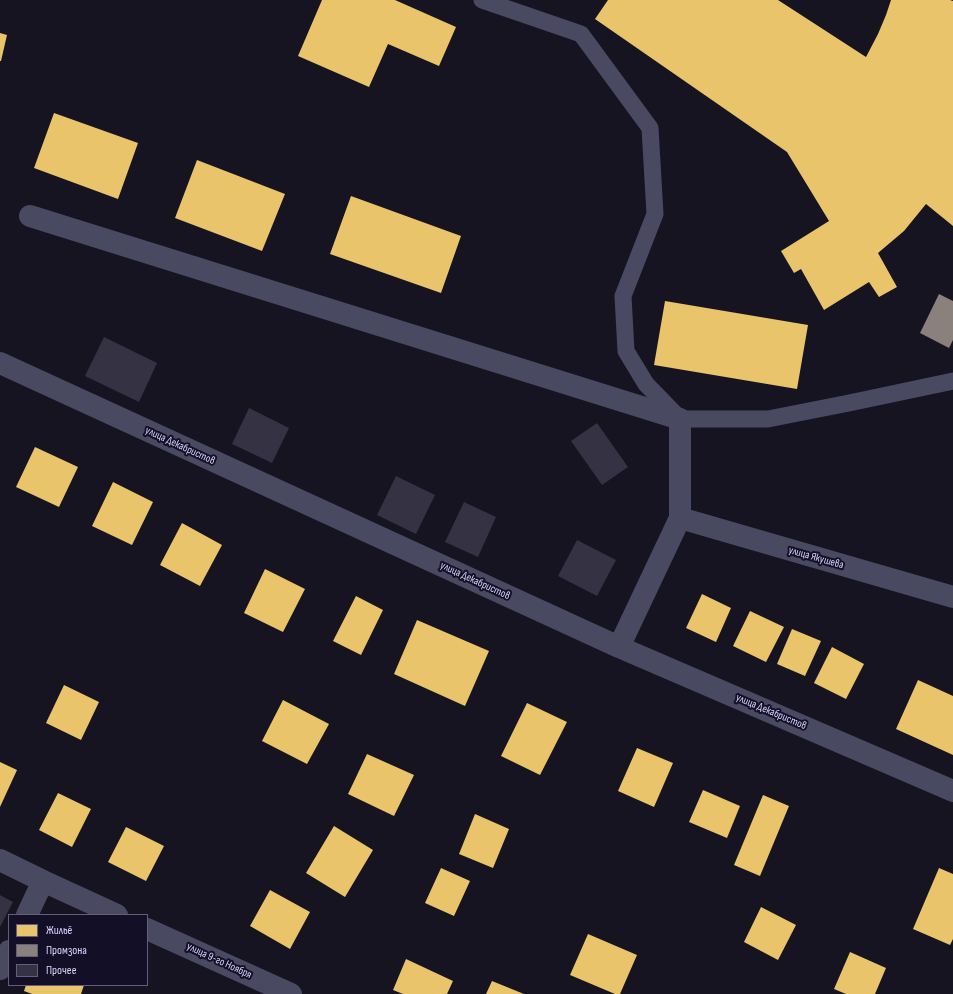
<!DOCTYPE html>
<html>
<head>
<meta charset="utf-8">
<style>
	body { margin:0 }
	#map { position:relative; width:953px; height:994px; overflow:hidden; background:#161421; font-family:"Sofia Sans Condensed",sans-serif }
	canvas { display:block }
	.legend { position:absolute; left:8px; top:914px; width:140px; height:72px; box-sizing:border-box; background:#130f26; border:1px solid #625e7d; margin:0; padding:5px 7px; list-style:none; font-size:12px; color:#d9d4ff }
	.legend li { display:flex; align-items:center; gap:8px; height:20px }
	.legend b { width:20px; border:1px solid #625e7d }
</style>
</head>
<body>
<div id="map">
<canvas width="953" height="994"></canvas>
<ul class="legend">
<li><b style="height:11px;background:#e9c46a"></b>Жильё</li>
<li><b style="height:11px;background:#8a817c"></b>Промзона</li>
<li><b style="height:11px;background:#343243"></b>Прочее</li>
</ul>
</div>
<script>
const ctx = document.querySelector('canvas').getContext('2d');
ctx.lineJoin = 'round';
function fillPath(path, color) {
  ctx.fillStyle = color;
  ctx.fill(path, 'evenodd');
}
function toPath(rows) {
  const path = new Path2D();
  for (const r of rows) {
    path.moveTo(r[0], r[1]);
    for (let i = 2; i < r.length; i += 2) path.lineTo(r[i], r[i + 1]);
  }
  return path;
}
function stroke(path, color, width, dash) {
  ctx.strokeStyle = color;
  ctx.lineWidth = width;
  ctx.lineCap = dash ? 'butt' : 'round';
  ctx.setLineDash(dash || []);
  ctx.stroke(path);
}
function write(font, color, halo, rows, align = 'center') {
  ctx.font = font + ' "Sofia Sans Condensed",sans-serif';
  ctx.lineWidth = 4;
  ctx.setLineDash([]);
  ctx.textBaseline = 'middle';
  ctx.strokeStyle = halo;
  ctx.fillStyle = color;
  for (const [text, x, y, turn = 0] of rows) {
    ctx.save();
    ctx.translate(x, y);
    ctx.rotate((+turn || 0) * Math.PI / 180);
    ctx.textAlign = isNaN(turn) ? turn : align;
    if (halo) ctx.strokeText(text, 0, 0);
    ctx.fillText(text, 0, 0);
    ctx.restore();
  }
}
const homes = toPath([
	[322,0,395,0,456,27,439,66,388,44,369,87,298,56],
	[608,0,778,0,866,57,878,34,886,15,891,0,950,0,953,1,953,226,926,204,904,231,878,253,897,287,879,297,869,282,824,310,801,269,794,273,781,251,829,221,787,152,595,19],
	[0,33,7,35,1,61,0,61],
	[54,113,138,143,118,199,34,168],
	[197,160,285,194,262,251,175,218],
	[351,196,461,236,441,293,330,254],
	[665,301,808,325,797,389,654,365],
	[35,447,78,467,59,507,16,487],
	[113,482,153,502,132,545,92,526],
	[182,523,222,545,200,586,160,565],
	[265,569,305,589,283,632,244,613],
	[702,594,731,608,716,642,686,628],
	[356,596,383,610,361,655,333,641],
	[750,611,784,627,766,662,733,646],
	[417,620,489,651,465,706,394,674],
	[792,629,821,641,805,676,777,664],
	[832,647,864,664,846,699,814,683],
	[918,680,953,696,953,755,896,729],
	[64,685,99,702,81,740,46,723],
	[283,700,329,724,307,764,262,741],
	[527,703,567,722,540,775,501,756],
	[637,748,673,763,654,807,618,791],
	[367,754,414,775,394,816,348,794],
	[0,762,17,770,0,807],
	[703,790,740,806,727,838,689,822],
	[58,793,91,809,72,847,39,830],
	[763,795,789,806,760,876,734,865],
	[475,814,509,829,493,868,459,854],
	[334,826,373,850,345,897,306,873],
	[126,827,164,846,146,881,108,862],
	[441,868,470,881,454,916,425,903],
	[939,868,953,874,953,939,950,945,913,929],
	[270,890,310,912,290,949,250,926],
	[761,907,796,925,778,960,744,942],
	[588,934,637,955,620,994,615,994,570,975],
	[850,952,886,968,875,994,846,994,834,989],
	[406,959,453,981,447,994,403,994,393,990],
	[492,981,524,994,486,994],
	[26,985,84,985,81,994,32,994,24,991]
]);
const industry = toPath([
	[939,294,953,301,953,340,949,348,920,333]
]);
const building = toPath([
	[104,337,157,363,139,402,85,376],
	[249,408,289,428,272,463,232,444],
	[597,423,628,467,602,485,571,441],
	[396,476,435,495,416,534,377,515],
	[464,502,496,517,478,557,445,542],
	[577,540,616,560,597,596,558,576],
	[0,895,13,902,0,927]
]);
const service = toPath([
	[482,0,581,34,650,128,655,214,623,296,626,351,646,384,680,419,768,419,849,403,953,381]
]);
const minor = toPath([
	[30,216,680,419,680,518,619,647],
	[0,363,619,647,953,791],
	[680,518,953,597],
	[0,860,43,881,27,915],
	[43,881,117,915],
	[147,929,291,994],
	[0,969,9,951]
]);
const streetNames = [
	["улица Декабристов",180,446,25],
	["улица Якушева",816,558,16],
	["улица Декабристов",475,581,25],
	["улица Декабристов",771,712,23],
	["улица 9-го Ноября",219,961,25]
];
fillPath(homes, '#e9c46a');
fillPath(industry, '#8a817c');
fillPath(building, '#343243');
stroke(service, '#4a4962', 17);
stroke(minor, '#4a4962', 22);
write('11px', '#d9d4ff', '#130f26', streetNames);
</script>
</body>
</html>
